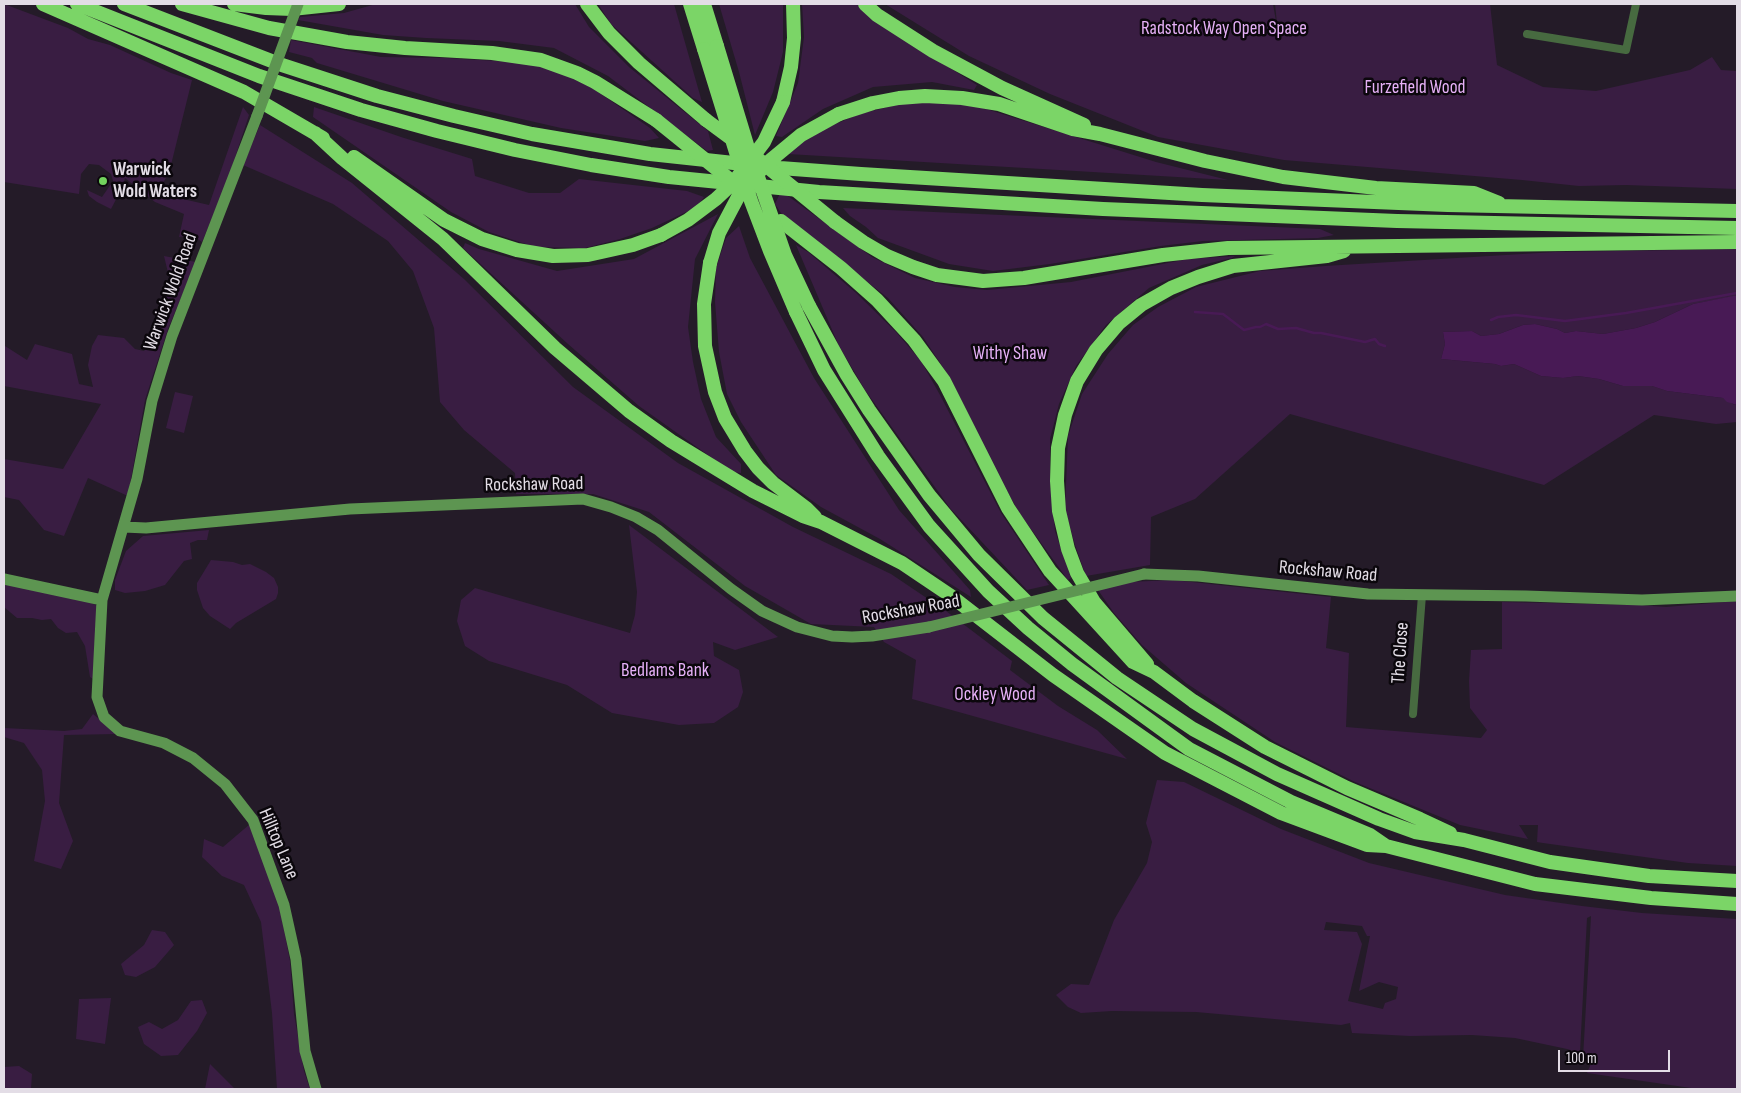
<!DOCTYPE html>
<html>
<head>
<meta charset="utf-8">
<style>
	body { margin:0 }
	#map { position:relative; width:1741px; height:1093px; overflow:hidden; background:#241b28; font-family:"Sofia Sans Condensed",sans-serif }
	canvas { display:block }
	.frame { position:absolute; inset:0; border:5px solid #e3dde6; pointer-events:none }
	.scale { position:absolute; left:1558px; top:1050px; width:112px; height:22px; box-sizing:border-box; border:2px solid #e3dde6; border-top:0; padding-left:6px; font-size:15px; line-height:18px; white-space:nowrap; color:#e3dde6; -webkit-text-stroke:4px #0b070c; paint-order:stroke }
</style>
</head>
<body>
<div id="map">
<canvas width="1741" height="1093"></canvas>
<div class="frame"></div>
<div class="scale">100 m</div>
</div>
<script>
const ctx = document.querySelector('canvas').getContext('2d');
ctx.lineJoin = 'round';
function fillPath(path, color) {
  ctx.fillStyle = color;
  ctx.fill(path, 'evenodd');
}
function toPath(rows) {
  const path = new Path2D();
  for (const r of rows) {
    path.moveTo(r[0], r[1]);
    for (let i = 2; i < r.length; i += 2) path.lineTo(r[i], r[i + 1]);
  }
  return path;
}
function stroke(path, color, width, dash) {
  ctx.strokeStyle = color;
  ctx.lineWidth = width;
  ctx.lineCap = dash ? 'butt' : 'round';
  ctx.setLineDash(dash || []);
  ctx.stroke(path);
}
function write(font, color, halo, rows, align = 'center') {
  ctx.font = font + ' "Sofia Sans Condensed",sans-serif';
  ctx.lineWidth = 5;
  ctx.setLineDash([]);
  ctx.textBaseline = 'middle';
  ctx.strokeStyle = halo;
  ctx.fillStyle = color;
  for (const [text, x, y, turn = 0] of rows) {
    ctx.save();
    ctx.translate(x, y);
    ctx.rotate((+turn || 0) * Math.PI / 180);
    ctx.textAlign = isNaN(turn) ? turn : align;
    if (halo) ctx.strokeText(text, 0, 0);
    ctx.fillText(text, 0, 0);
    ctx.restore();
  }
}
const green = toPath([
	[4,4,68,28,88,39,110,45,171,73,192,80,169,173,157,193,209,205,243,107,249,115,227,182,202,242,192,235,179,237,184,214,155,202,125,178,123,186,111,209,97,202,89,196,87,190,102,197,113,181,111,174,99,165,89,164,81,174,79,194,4,182],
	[376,4,575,4,589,27,629,67,708,131,713,150,707,151,608,76,554,48,499,41,426,38,383,35,298,20,300,17,344,13],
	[598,4,674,4,702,102,693,98,611,24],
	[719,4,783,4,783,52,773,92,755,135,739,72],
	[802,4,858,4,902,38,977,85,974,90,932,82,873,87,823,109,782,137,776,136,798,83,804,37],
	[885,4,1273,4,1278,33,1275,4,1490,4,1497,65,1543,87,1596,91,1690,70,1712,57,1721,70,1737,71,1737,189,1626,185,1579,186,1522,180,1284,160,1158,137,1050,94,969,56],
	[291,40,381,57,446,58,514,62,538,66,575,76,650,128,659,138,645,141,561,128,443,101,317,63,312,58,289,52],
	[944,102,983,108,1156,162,1228,180,788,154,808,136,859,114,901,104],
	[314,107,401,137,472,159,475,176,529,193,560,193,579,179,687,191,704,197,697,207,652,228,620,239,585,248,535,247,489,232,451,212,313,117],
	[260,125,352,183,464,279,573,387,678,463,793,527,891,574,946,611,1012,661,1010,670,1058,706,1097,730,1127,759,912,699,916,660,884,642,874,627,811,624,745,586,649,512,593,494,516,494,515,473,464,430,440,402,434,328,413,271,388,241,333,204,243,165],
	[781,191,872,257,915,278,955,287,987,290,1071,282,1188,259,1235,256,1232,258,1202,265,1149,288,1106,325,1076,366,1059,404,1050,439,1050,480,1055,531,1071,578,1068,580,1020,514,997,474,950,378,923,337,888,298,783,216,775,204],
	[843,208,1320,229,1334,235,1318,238,1203,241,1161,246,1050,264,993,271,949,264,878,238,866,227,850,216],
	[718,214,695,259,688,327,693,362,701,399,716,437,741,464,741,473,732,472,639,406,568,344,463,248,465,243,479,249,557,271,634,259],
	[739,226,750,258,814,378,899,510,970,590,971,597,880,539,821,507,776,475,741,422,727,394,719,352,715,302,716,268,726,238],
	[796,245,808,252,855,292,896,332,921,361,940,395,1001,513,1049,585,1027,590,950,508,865,390,839,346],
	[1737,249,1737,296,1693,304,1655,322,1636,328,1603,334,1576,331,1565,333,1557,329,1535,324,1523,325,1499,334,1481,336,1472,331,1443,332,1445,344,1441,359,1495,364,1501,366,1514,364,1541,376,1563,378,1578,376,1599,379,1623,386,1652,386,1667,391,1723,398,1733,404,1737,405,1737,422,1716,424,1654,415,1544,485,1290,414,1195,499,1151,517,1150,565,1086,576,1075,545,1065,509,1068,436,1082,394,1108,354,1133,325,1158,307,1196,287,1260,271,1325,266,1555,252],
	[164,256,196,262,168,329,145,400,128,496,88,478,64,536,44,530,19,500,4,497,4,459,63,469,101,404,4,386,4,348,5,346,27,360,35,344,72,354,79,384,93,387,88,365,92,346,98,335,124,338,135,349,144,351,155,338,165,290,170,281],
	[175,392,193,396,184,433,166,428],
	[629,525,778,637,735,650,713,642,714,656,739,670,743,692,738,707,714,723,679,725,612,713,567,685,489,661,465,646,457,621,461,600,475,588,630,633,635,615,637,592],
	[209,530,207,540,198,540,190,543,192,559,184,561,165,585,145,591,125,593,115,590,115,580,126,551,143,536],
	[211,560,233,562,242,565,250,564,266,572,274,578,278,587,278,593,276,599,236,623,230,629,210,616,203,608,197,590,197,583],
	[1173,580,1331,597,1326,648,1349,653,1346,727,1481,738,1487,730,1470,708,1469,681,1471,650,1502,649,1502,602,1639,605,1666,607,1737,601,1737,866,1688,863,1543,843,1537,842,1538,825,1519,825,1528,839,1460,825,1355,782,1275,742,1186,683,1142,645,1114,613,1098,590,1128,582],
	[4,583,90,602,97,606,93,679,90,677,85,646,77,632,66,633,58,628,51,619,42,620,32,618,17,618,4,607],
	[93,714,117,734,64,735,59,803,73,841,61,869,34,861,45,801,42,770,24,743,4,737,4,728,64,731,82,729],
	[1157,780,1184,782,1281,829,1369,863,1505,895,1582,906,1642,913,1737,919,1737,1089,1698,1089,1587,1073,1593,1059,1583,1058,1591,916,1587,918,1580,1053,1567,1049,1515,1038,1472,1035,1410,1036,1352,1033,1350,1023,1341,1025,1196,1012,1112,1011,1081,1013,1068,1007,1056,995,1071,984,1089,985,1114,920,1147,863,1152,842,1146,823],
	[1326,922,1362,926,1367,936,1370,936,1359,991,1379,982,1398,987,1396,999,1385,1003,1383,1009,1348,1001,1362,944,1357,932,1324,930],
	[250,824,279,904,290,961,294,1014,304,1071,310,1089,277,1089,272,1013,261,922,244,885,222,876,202,857,204,839,223,847],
	[152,930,165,932,174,945,155,967,136,977,125,975,121,964,144,945],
	[111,998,105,1044,76,1039,79,999],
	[202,1000,207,1013,197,1031,178,1055,161,1056,144,1044,138,1027,149,1022,162,1029,178,1020,191,1001],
	[210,1064,235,1089,205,1089],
	[19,1066,32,1074,31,1089,4,1089,4,1067]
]);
const water = toPath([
	[1733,296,1737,296,1737,405,1727,402,1723,398,1667,391,1652,386,1623,386,1599,379,1578,376,1563,378,1541,376,1514,364,1501,366,1495,364,1441,359,1445,344,1443,332,1472,331,1481,336,1499,334,1523,325,1535,324,1557,329,1565,333,1576,331,1603,334,1636,328,1655,322,1693,304]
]);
const stream = toPath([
	[1195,312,1223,314,1244,330,1256,327,1260,327,1266,324,1278,329,1296,328,1314,333,1321,333,1365,342,1375,339,1379,344,1385,346],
	[1491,320,1498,317,1516,315,1565,321,1626,313,1737,293]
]);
const street = toPath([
	[1527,34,1626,50,1636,4],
	[1413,714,1422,595]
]);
const secondary = toPath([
	[257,116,172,336,152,401,137,479,102,600,97,697,104,717,120,731,164,743,193,758,225,784,253,820,284,905,296,959,305,1051,316,1089],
	[124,527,146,528,350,509,583,499,611,507,636,517,658,530,731,589,762,611,797,627,832,636,852,637,872,636,929,627],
	[1144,574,1198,576,1368,594,1526,596,1642,600,1737,596],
	[4,579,102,600]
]);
const highway = toPath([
	[43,4,244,92,323,138],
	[77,4,259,76,361,110,437,131,515,150,591,165,669,177,819,192,1103,209,1397,221,1737,228],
	[124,4,282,65,377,96,454,116,532,134,650,154,780,168,861,174,1202,195,1448,205,1737,211],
	[182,4,269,28,347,42,405,48,492,53,541,60,577,73,595,82,656,120],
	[234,4,266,8,292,9,339,4],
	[587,4,609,33,639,63,706,120],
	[690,4,704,49],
	[704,4,717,46],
	[865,4,877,15,933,51,1002,88,1084,125],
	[783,102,791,67,794,38,793,4],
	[839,114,873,103,899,98,925,96,962,98,999,104,1073,129,1100,134,1205,161,1283,177,1376,188,1474,193,1499,203],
	[315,133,342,158,443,239,555,348,629,411,671,441,753,491,803,516,821,522,902,563,951,596,1053,675,1165,753,1281,813,1367,845,1386,846,1535,884,1651,898,1737,904],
	[354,157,444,220,482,239,517,250,553,256,588,255,633,245,661,235],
	[781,221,841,268,877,300,914,340,944,381,1008,508,1050,571,1133,662,1154,672,1193,701,1265,747,1347,788,1420,819,1450,833],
	[835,222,863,242,887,256,913,267,937,275,983,281,1024,278,1163,255,1228,248,1737,242],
	[710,263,704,304,705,346,715,392,725,418,745,451,758,468,773,483,806,508,815,517],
	[809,306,847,375,869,410,929,495,979,555,1043,618,1117,678,1193,729,1277,774,1379,819,1415,832,1464,840,1550,862,1649,876,1737,881],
	[796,312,824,370,878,456,929,526,988,591,1028,628,1072,664,1189,749,1291,802,1370,835,1386,846],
	[1147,664,1094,602,1077,573,1068,549,1059,511,1057,481,1058,448,1065,415,1077,381,1096,350,1119,323,1141,305,1171,288,1198,277,1233,266,1327,256,1344,251]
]);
const secondaryBridge = toPath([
	[257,116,298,4],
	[929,627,1144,574]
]);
const highwayBridge = toPath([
	[717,46,748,148,785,255,809,306],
	[704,49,751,201,770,251,796,312],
	[656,120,739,187],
	[706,120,733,140],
	[758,159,835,222],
	[661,235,688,220,716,199,733,183,764,142,783,102],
	[710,263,719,233,738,197,766,164,801,135,839,114]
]);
const markers = [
	[103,181,5,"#72d25d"]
];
const parkNames = [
	["Radstock Way Open Space",1224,29],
	["Furzefield Wood",1415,88],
	["Withy Shaw",1010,354],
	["Bedlams Bank",665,671],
	["Ockley Wood",995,695]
];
const poiNames = [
	["Warwick",113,170],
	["Wold Waters",113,192]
];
const streetNames = [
	["Warwick Wold Road",171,292,-70],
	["Rockshaw Road",534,485,-1],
	["Rockshaw Road",1328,572,5],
	["Rockshaw Road",911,610,-10],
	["The Close",1401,653,-86],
	["Hilltop Lane",278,844,67]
];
fillPath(green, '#391d42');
fillPath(water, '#481a55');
stroke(stream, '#481a55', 2.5);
stroke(street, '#476a40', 8);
stroke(secondary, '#5d9551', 11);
stroke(highway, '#7bd567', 14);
stroke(secondaryBridge, '#5d9551', 11);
stroke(highwayBridge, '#7bd567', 14);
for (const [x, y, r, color] of markers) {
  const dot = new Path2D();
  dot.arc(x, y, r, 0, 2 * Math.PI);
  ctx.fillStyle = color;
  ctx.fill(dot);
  stroke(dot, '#0b070c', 2);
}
write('19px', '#e6b0f7', '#0b070c', parkNames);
write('bold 19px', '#e3dde6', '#0b070c', poiNames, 'left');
write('19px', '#e3dde6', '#0b070c', streetNames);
</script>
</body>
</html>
